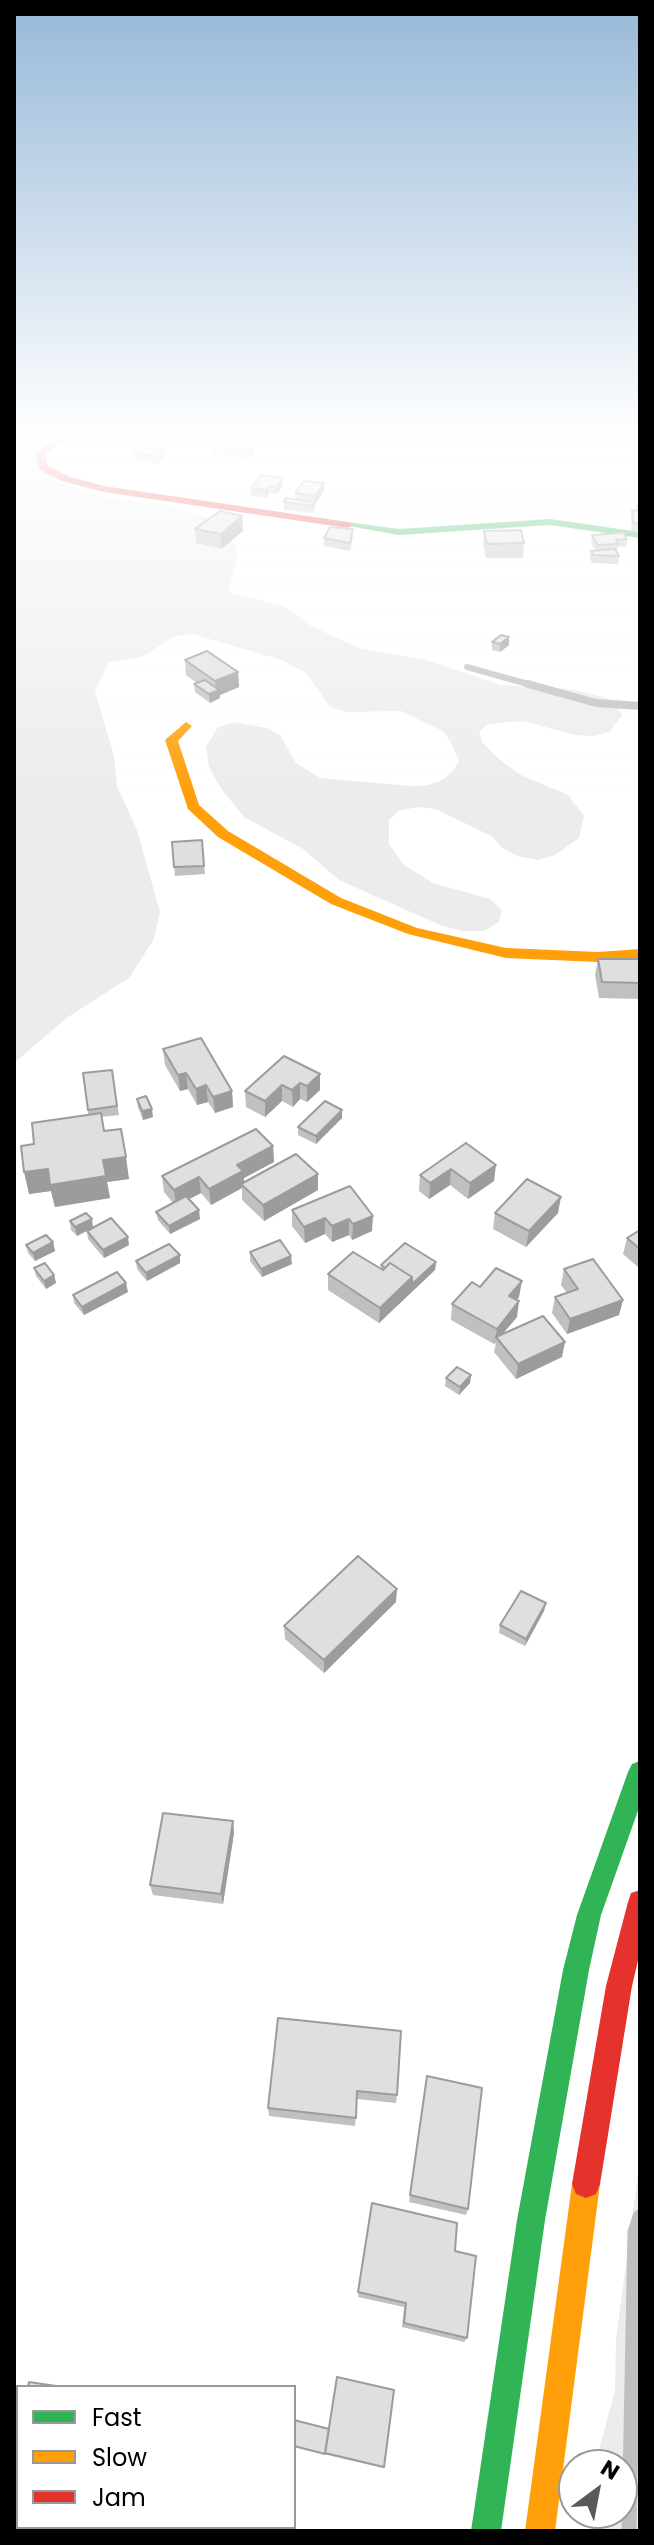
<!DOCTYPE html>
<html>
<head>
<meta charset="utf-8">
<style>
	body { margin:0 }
	#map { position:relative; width:654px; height:2545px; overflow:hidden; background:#fff; font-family:Poppins,sans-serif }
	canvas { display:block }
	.frame { position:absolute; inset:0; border:16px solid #000; pointer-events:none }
	.legend { position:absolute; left:16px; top:2385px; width:280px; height:144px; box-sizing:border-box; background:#fff; border:2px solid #999; margin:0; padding:10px 14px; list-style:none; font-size:24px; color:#000 }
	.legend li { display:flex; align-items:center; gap:16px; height:40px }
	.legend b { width:40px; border:2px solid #999 }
	.north { position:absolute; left:558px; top:2449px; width:80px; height:80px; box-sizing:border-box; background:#fff; border:2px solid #999; border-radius:50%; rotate:32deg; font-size:22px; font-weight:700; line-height:32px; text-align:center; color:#000 }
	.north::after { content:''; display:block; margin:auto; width:28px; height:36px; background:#595959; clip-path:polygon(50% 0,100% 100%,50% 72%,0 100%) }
</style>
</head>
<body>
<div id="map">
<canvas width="654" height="2545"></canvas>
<div class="frame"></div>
<ul class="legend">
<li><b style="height:10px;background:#30b455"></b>Fast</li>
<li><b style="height:10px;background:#ff9f0a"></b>Slow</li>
<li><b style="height:10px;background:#e5322d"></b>Jam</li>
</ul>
<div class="north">N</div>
</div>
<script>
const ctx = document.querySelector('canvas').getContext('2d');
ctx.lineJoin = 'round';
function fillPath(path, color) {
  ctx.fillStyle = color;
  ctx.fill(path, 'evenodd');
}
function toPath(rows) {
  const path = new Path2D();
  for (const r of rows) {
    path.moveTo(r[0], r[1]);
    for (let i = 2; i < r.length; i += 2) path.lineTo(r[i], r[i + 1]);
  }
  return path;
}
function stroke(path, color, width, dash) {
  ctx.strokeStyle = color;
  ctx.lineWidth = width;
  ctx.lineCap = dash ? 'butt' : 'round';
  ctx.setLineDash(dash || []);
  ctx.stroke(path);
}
const green = toPath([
	[14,435,50,435,35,449,55,481,99,496,171,506,206,517,232,541,238,555,228,592,286,607,311,626,359,648,426,660,501,685,571,689,607,698,623,715,609,732,594,736,575,735,523,721,488,724,479,732,482,742,500,760,521,775,568,795,584,816,579,838,555,855,538,860,517,856,501,847,493,837,436,809,417,807,399,811,389,820,389,844,404,865,433,883,490,899,502,910,499,922,484,931,463,931,442,926,339,880,303,849,244,817,220,787,209,767,206,747,218,727,234,722,267,728,280,735,296,763,320,778,411,786,429,785,444,779,454,770,459,761,450,741,443,731,401,711,347,712,330,707,306,673,282,660,192,634,175,636,142,657,109,662,95,691,114,756,117,786,137,830,160,912,154,939,129,978,68,1017,14,1063],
	[640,2159,640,2531,590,2531,590,2513,622,2513,622,2465,595,2465,615,2390,616,2339]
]);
const streamFar2 = toPath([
	[467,667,535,686]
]);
const streamFar1 = toPath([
	[528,684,596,703,640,706]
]);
const stream = toPath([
	[629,2531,635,2232,640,2217]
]);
const fast = toPath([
	[550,519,640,532,640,538,550,525,399,535,343,525,348,522,399,529,550,519],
	[640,1761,640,1805,601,1915,589,1970,545,2220,501,2531,471,2531,517,2220,563,1970,577,1915,628,1772,632,1764,640,1761]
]);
const slow = toPath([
	[186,722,192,726,178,741,199,805,228,831,341,898,417,928,506,948,598,952,640,949,640,959,598,962,506,958,408,934,331,904,218,837,188,809,165,740,186,722],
	[586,2170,596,2174,600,2184,555,2531,525,2531,572,2184,576,2174,586,2170]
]);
const jam = toPath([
	[64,435,76,435,45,453,48,466,70,477,104,486,348,522,353,525,348,528,104,492,62,481,40,470,35,452,64,435],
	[640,1890,640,1952,632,1986,600,2184,596,2194,586,2198,576,2194,572,2184,606,1986,628,1902,631,1893,640,1890]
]);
const wall = toPath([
	[132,435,173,435,173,439,165,444,132,440],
	[213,445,254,445,254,452,249,459,213,453],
	[134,453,165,458,158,464,134,460],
	[261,475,283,485,277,494,269,493,266,498,251,496,251,488],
	[324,483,324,491,315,504,315,510,313,513,284,510,284,502,295,499,295,493],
	[640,500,640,531,631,531,632,510,636,510,637,504],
	[242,516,243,531,221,549,196,543,195,529],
	[484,531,524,543,523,558,486,558,483,545],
	[592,535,627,539,626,547,618,547,617,552,619,556,618,564,592,563,590,558,591,551,595,550,591,542],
	[353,537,350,551,324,546,324,538],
	[492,642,509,645,500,652,492,650],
	[185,660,238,672,239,687,220,695,220,698,210,703,195,692,194,684,197,683,186,675],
	[202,840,205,874,175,876,172,842],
	[598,959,640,959,640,999,599,998,595,975],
	[163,1049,232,1091,233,1107,215,1113,208,1102,197,1105,188,1089,180,1091,165,1065],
	[284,1056,320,1090,307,1102,300,1099,293,1107,282,1101,265,1117,246,1107,245,1091],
	[112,1070,119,1115,101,1117,104,1131,129,1179,107,1182,110,1198,55,1207,51,1191,29,1194,34,1144,88,1115,88,1110],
	[137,1099,153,1117,143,1120,138,1107],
	[342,1118,316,1144,298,1135,298,1127],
	[466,1143,494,1181,468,1199,450,1185,429,1199,419,1191,420,1175],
	[273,1146,274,1162,244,1178,244,1182,318,1174,318,1190,264,1221,242,1200,242,1188,211,1205,201,1193,189,1199,200,1219,170,1234,158,1220,156,1212,173,1203,164,1192,162,1176],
	[350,1186,372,1231,352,1240,349,1235,332,1242,325,1234,305,1243,292,1226,292,1210],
	[495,1213,558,1213,526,1247,493,1229],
	[70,1221,93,1227,129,1245,104,1258,88,1239,87,1231,77,1236,71,1230],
	[640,1230,640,1269,623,1254,627,1238],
	[53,1242,55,1251,35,1261,28,1253,26,1245],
	[250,1252,292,1264,262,1277,250,1261],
	[136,1261,180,1263,147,1281,137,1269],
	[436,1262,435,1270,379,1323,328,1290,328,1274,381,1269,381,1265],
	[34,1268,54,1275,56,1283,46,1289,36,1276],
	[564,1269,623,1300,619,1315,567,1334,552,1313,555,1297,567,1293,561,1285],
	[480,1287,519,1297,517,1300,517,1317,503,1334,562,1357,516,1379,494,1352,496,1343,494,1344,451,1320,452,1304],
	[128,1292,84,1315,74,1303,73,1295],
	[471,1375,470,1383,459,1395,445,1386,446,1378],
	[396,1602,324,1673,285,1639,284,1626],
	[546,1603,544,1611,525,1646,499,1633,500,1625],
	[233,1821,234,1833,223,1904,153,1895,150,1885],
	[278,2018,397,2095,396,2103,357,2099,355,2126,269,2116,268,2108],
	[427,2076,468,2209,466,2215,409,2202],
	[372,2203,455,2251,467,2338,464,2342,402,2327,404,2307,358,2297],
	[294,2420,384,2467,383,2468,294,2447]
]);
const shadedWall = toPath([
	[167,435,173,435,173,439,165,444,165,437],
	[254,445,254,452,249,459,249,452],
	[164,450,165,458,158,464,158,457],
	[283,478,283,485,277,494,277,487],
	[324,483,324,491,315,504,315,496],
	[269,486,269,493,266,498,266,490],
	[242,516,243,531,221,549,221,534],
	[509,637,509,645,500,652,500,644],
	[238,672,239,687,220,695,220,698,210,703,209,694,216,692,215,681],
	[186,1073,188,1089,180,1091,178,1075],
	[320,1074,320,1090,307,1102,307,1086],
	[300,1083,300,1099,293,1107,292,1090],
	[206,1085,208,1102,197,1105,196,1089],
	[282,1085,282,1101,265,1117,265,1101],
	[232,1091,233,1107,215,1113,213,1097],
	[152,1109,153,1117,143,1120,142,1111],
	[342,1110,342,1118,316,1144,316,1136],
	[273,1146,274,1162,244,1178,244,1187,241,1184,242,1188,211,1205,209,1189,237,1165],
	[126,1157,129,1179,107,1182,110,1198,55,1207,51,1191,29,1194,24,1172],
	[496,1165,494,1181,468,1199,470,1183],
	[451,1169,450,1185,429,1199,430,1183],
	[318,1174,318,1190,264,1221,263,1205],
	[199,1177,201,1193,176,1206,174,1190],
	[561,1197,558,1213,526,1247,529,1231],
	[199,1210,200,1219,170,1234,169,1226],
	[373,1216,372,1231,352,1240,353,1224],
	[325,1218,325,1234,305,1243,304,1227],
	[92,1219,93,1227,77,1236,75,1227],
	[349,1219,349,1235,332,1242,332,1226],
	[128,1237,129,1245,104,1258,103,1250],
	[53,1242,55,1251,35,1261,33,1253],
	[180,1255,180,1263,147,1281,146,1273],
	[291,1256,292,1264,262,1277,261,1269],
	[436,1262,435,1270,379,1323,380,1308,412,1277],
	[54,1275,56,1283,46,1289,44,1281],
	[522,1281,519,1297,507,1311,509,1296],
	[126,1283,128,1292,84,1315,82,1307],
	[623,1300,619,1315,567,1334,570,1319],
	[519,1301,517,1317,498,1339,496,1337,494,1344,497,1329],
	[565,1342,562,1357,516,1379,518,1364],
	[471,1375,470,1383,459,1395,460,1387],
	[397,1589,396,1602,324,1673,324,1660],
	[546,1603,544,1611,525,1646,526,1639],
	[233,1821,234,1833,223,1904,221,1894]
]);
const building = toPath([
	[221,441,254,445,249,452,213,445,221,441],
	[140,447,164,450,158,457,134,453,140,447],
	[261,475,283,478,277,487,269,486,266,490,251,488,261,475],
	[304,481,324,483,315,496,295,493,304,481],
	[286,498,315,502,313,506,284,502,286,498],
	[632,510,640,511,640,524,633,523,632,510],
	[220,511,242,516,221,534,195,529,220,511],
	[330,527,353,529,350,543,324,538,330,527],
	[521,530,524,543,487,544,484,531,521,530],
	[623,533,627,539,616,540,618,544,598,545,592,535,623,533],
	[615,549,619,556,593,555,591,551,615,549],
	[501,635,509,637,500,644,492,642,501,635],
	[207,651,238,672,215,681,185,660,207,651],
	[205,680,219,690,209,694,194,684,205,680],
	[202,840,204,866,174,867,172,842,202,840],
	[598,959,640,959,640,983,602,982,598,959],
	[201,1038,232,1091,213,1097,206,1085,196,1089,186,1073,178,1075,163,1049,201,1038],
	[284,1056,320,1074,307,1086,300,1083,292,1090,282,1085,265,1101,245,1091,284,1056],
	[112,1070,117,1106,88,1110,83,1073,112,1070],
	[146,1096,152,1109,142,1111,137,1099,146,1096],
	[325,1101,342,1110,316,1136,298,1127,325,1101],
	[101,1113,104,1131,121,1129,126,1157,103,1160,106,1176,50,1185,48,1169,24,1172,21,1146,34,1144,32,1123,101,1113],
	[256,1129,273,1146,237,1165,243,1171,209,1189,199,1177,174,1190,162,1176,256,1129],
	[466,1143,496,1165,470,1183,451,1169,430,1183,420,1175,466,1143],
	[296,1154,318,1174,263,1205,241,1184,296,1154],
	[527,1179,561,1197,529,1231,495,1213,527,1179],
	[350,1186,373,1216,353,1224,349,1219,332,1226,325,1218,304,1227,292,1210,350,1186],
	[186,1196,199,1210,169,1226,156,1212,186,1196],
	[86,1213,92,1219,75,1227,70,1221,86,1213],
	[111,1218,128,1237,103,1250,87,1231,111,1218],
	[640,1230,640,1249,627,1238,640,1230],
	[46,1235,53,1242,33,1253,26,1245,46,1235],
	[280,1240,291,1256,261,1269,250,1252,280,1240],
	[405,1243,436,1262,412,1284,412,1277,390,1263,385,1268,381,1265,405,1243],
	[169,1244,180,1255,146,1273,136,1261,169,1244],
	[353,1252,383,1270,390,1263,412,1277,380,1308,328,1274,353,1252],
	[593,1259,623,1300,570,1319,555,1297,578,1289,564,1269,593,1259],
	[45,1263,54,1275,44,1281,34,1268,45,1263],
	[496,1268,522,1281,509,1296,519,1301,497,1329,452,1304,472,1282,480,1287,496,1268],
	[117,1272,126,1283,82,1307,73,1295,117,1272],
	[543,1316,565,1342,518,1364,496,1337,543,1316],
	[457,1367,471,1375,460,1387,446,1378,457,1367],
	[358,1556,397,1589,324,1660,284,1626,358,1556],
	[521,1591,546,1603,526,1639,500,1625,521,1591],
	[163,1813,233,1821,221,1894,150,1885,163,1813],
	[278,2018,401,2031,397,2095,357,2091,356,2118,268,2108,278,2018],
	[427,2076,482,2088,468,2209,410,2195,427,2076],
	[372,2203,457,2223,455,2251,476,2256,467,2338,404,2323,406,2303,358,2292,372,2203],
	[337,2377,394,2390,384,2467,325,2453,337,2377],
	[29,2382,63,2387,28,2387,29,2382],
	[294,2420,329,2429,325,2454,294,2446,294,2420]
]);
fillPath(green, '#ececec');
stroke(streamFar2, '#bfbfbf', 6);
stroke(streamFar1, '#bfbfbf', 8);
stroke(stream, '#bfbfbf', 15);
fillPath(fast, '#30b455');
fillPath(slow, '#ff9f0a');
fillPath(jam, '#e5322d');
fillPath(wall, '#c0c0c0');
fillPath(shadedWall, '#9c9c9c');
fillPath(building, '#dfdfdf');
stroke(building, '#9c9c9c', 2);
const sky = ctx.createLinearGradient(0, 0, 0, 791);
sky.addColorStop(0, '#97b8d8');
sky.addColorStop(0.55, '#fff');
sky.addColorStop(1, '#ffffff00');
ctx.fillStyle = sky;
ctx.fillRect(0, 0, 654, 791);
</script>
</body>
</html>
